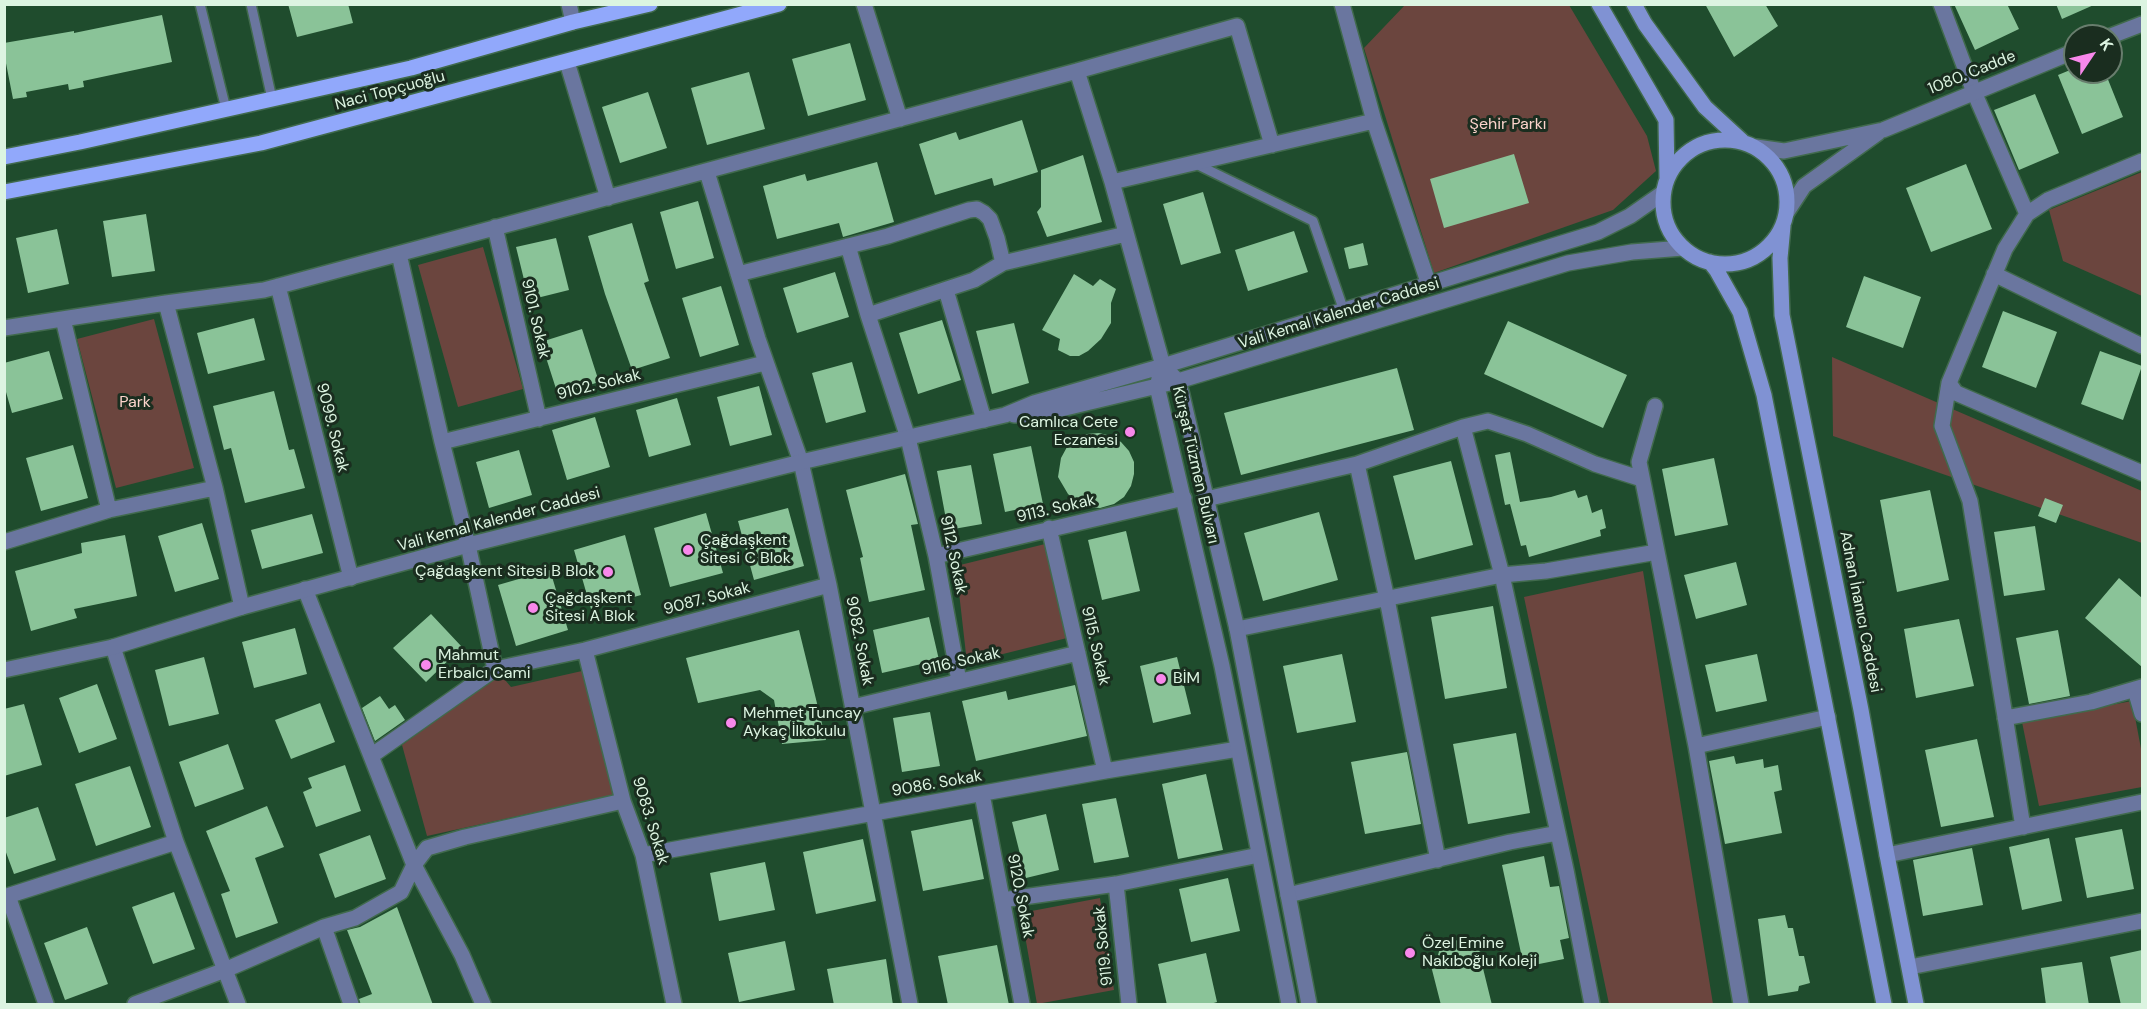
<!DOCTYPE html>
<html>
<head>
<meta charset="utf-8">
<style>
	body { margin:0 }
	#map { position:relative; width:2147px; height:1009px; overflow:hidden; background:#1f4c2d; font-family:"DM Sans",sans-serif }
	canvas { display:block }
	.frame { position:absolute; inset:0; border:6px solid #dcf4e1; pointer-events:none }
	.north { position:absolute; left:2063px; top:24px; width:60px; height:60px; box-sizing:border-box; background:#1a2d1f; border:2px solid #687d6d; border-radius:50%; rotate:55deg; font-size:16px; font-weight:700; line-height:24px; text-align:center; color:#dcf4e1 }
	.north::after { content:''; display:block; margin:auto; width:21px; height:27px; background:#f888eb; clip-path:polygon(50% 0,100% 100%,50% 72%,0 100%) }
</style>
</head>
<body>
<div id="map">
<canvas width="2147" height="1009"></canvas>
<div class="frame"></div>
<div class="north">K</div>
</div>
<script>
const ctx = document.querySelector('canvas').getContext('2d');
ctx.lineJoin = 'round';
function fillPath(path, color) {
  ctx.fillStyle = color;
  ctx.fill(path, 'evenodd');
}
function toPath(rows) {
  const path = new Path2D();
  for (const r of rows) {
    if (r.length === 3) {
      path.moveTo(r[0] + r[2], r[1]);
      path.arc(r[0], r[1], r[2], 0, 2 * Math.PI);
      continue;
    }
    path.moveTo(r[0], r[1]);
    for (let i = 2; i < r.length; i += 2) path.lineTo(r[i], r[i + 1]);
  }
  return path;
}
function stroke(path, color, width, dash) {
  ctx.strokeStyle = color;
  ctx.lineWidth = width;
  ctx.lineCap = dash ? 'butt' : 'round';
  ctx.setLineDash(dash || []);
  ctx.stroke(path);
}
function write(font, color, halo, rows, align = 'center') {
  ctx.font = font + ' "DM Sans",sans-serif';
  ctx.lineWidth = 6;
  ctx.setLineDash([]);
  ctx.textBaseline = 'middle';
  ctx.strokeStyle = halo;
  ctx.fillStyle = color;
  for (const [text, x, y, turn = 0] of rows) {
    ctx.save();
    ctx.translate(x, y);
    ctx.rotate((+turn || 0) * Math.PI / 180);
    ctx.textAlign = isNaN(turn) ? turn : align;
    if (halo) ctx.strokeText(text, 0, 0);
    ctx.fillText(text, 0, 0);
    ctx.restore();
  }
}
const green = toPath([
	[1405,5,1569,5,1647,136,1656,171,1613,210,1434,273,1364,48],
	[2142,172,2142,296,2063,261,2049,210],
	[483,247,523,389,458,407,418,265],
	[154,319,194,468,116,488,77,339],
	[1832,357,2142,491,2142,543,1833,436],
	[1045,544,1067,638,967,663,956,566],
	[1643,571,1713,1004,1609,1004,1524,597],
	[582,671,614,795,427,836,402,745,500,674,511,687],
	[2132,701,2142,754,2142,787,2039,806,2022,722],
	[1100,898,1114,990,1037,1004,1021,913]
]);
const building = toPath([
	[288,4,348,4,353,23,297,37],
	[1705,4,1765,4,1778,26,1734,57],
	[1954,4,2007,4,2019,29,1975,50],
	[2056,4,2096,4,2062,19],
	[162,15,172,62,83,81,84,87,69,90,68,84,26,92,27,97,13,99,4,53,4,43,74,31,74,33],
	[850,43,866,100,808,116,792,59],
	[2075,68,2075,72,2105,72,2123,117,2082,134,2058,75],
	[749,72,765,129,707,145,691,88],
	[648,92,667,148,620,163,602,107],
	[2035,94,2059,153,2019,170,1994,110],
	[1022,120,1038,172,994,186,992,178,935,195,919,144,956,132,959,140],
	[1514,154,1529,203,1444,228,1430,179],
	[1083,155,1102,222,1047,237,1037,212,1041,207,1041,170],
	[877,162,894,222,843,237,839,223,777,239,763,186,805,174,807,181],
	[1966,164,1992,229,1931,252,1906,188],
	[1203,192,1221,253,1181,265,1163,204],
	[698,201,714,258,676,269,660,212],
	[146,214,155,271,112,277,103,221],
	[632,223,649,281,644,283,670,358,632,370,605,294,588,236],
	[57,229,69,284,28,293,16,238],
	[1294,231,1308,272,1248,291,1235,250],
	[556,238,569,290,529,300,516,247],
	[1363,243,1368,265,1349,269,1344,248],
	[835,272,849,317,797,333,783,288],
	[1074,274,1093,286,1100,279,1116,289,1111,303,1111,323,1101,339,1088,351,1079,356,1070,356,1058,350,1060,339,1042,330],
	[1864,276,1921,297,1903,348,1846,327],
	[721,286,739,345,700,357,682,298],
	[2003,311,2057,332,2036,388,1982,367],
	[254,318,265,360,208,374,197,333],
	[942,320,961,380,918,394,899,333],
	[1508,321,1627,375,1603,428,1484,374],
	[1014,323,1029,383,992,394,976,331],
	[582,329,599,382,558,395,541,342],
	[49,351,63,399,12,413,4,385,4,363],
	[2100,351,2142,366,2123,420,2081,404],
	[852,362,866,412,826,423,812,373],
	[1397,368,1414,430,1241,475,1224,413],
	[759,386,772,435,730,446,717,397],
	[274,391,289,450,294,449,305,488,245,503,231,448,224,450,213,406],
	[677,398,691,445,649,457,636,410],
	[595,417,610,467,567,480,552,430],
	[1099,433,1111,436,1121,442,1129,451,1134,462,1134,474,1131,486,1124,497,1114,504,1100,508,1089,507,1077,502,1068,494,1058,477,1061,458,1067,447,1076,439,1087,434],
	[73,445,88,498,41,511,26,458],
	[1031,446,1043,504,1005,512,993,454],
	[519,450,532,495,489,508,476,462],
	[1510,452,1520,502,1551,497,1575,490,1578,498,1587,495,1592,513,1602,509,1606,528,1600,530,1601,536,1529,557,1526,545,1521,546,1510,504,1505,505,1495,455],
	[1714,458,1728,525,1675,536,1662,469],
	[1451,461,1473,545,1415,560,1393,476],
	[971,465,982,524,948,530,937,471],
	[905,474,918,524,911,525,925,590,869,602,860,558,863,557,846,490],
	[1930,490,1949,580,1897,592,1880,500],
	[2045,498,2063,505,2056,523,2038,516],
	[788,508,804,566,754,580,738,521],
	[1319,512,1338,580,1263,601,1244,533],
	[706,513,723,573,670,587,654,528],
	[312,514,323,553,262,569,251,530],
	[202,523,219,579,175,592,158,536],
	[2035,526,2045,590,2004,596,1994,532],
	[1126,531,1140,591,1102,600,1088,540],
	[125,535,137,596,74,609,77,618,31,631,15,571,82,553,81,543],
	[625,535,641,595,591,609,574,550],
	[1736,562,1747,605,1696,619,1684,575],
	[550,570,568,630,516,646,498,585],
	[2119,578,2142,598,2142,667,2085,618],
	[1493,606,1507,688,1445,699,1431,617],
	[431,614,462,647,426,682,393,648],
	[929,617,939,660,882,673,873,630],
	[1959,619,1974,686,1916,698,1904,629],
	[295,628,307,674,254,688,242,642],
	[799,630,826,740,782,744,774,700,760,690,698,703,686,658],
	[2058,630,2070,696,2029,704,2016,638],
	[1342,654,1356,722,1297,733,1283,666],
	[1757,654,1767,701,1716,712,1705,665],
	[204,657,219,714,169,726,155,670],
	[1177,657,1191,714,1153,723,1140,666],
	[97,684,117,739,79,753,59,698],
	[1075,685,1087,736,976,761,962,701,1006,691,1008,700],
	[380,696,389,709,395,705,405,720,375,741,362,708],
	[320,703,335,742,291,759,275,720],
	[24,704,42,765,4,776,4,709],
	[930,712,940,766,902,772,893,718],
	[1516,733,1530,813,1468,824,1453,744],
	[1977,739,1994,817,1941,827,1925,750],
	[228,744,244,789,195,807,179,762],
	[1407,752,1421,824,1365,834,1351,762],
	[1734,756,1736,764,1763,759,1764,768,1778,765,1782,790,1774,792,1782,833,1725,844,1709,761],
	[345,765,361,811,316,827,303,792,312,788,308,778],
	[130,766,151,827,96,846,75,784],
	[1206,774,1223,850,1178,859,1162,784],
	[1116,798,1129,857,1094,863,1082,804],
	[267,806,284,847,255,858,278,923,236,938,221,894,230,891,206,831],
	[38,807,56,860,14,874,4,847,4,818],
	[1046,814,1059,870,1026,878,1012,822],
	[972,819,984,879,923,891,911,831],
	[2122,829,2134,889,2087,898,2075,838],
	[370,835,386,879,335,898,319,854],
	[2049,838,2062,901,2022,910,2009,847],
	[863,839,876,901,816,914,803,852],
	[1972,848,1983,905,1923,916,1913,860],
	[1544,856,1550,887,1559,886,1569,938,1560,940,1564,959,1524,967,1502,865],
	[765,862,775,910,719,921,710,873],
	[1228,878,1240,931,1191,942,1179,889],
	[174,892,195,949,153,964,132,907],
	[397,907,433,1005,361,1005,359,999,372,994,347,930,360,927],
	[1785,915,1788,928,1793,928,1799,956,1804,956,1810,983,1799,986,1798,991,1768,996,1758,919],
	[87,927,108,984,65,1000,44,943],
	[1476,938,1484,949,1479,952,1492,1005,1441,1005,1429,958,1437,958,1442,942],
	[785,941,795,990,739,1002,728,953],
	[997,945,1009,1005,948,1005,938,956],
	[2142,950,2142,1005,2121,1005,2110,957],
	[1206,953,1217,1002,1207,1005,1167,1005,1158,964],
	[886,959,893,1005,834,1005,827,969],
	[2082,962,2089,1005,2046,1005,2041,968]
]);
const service = toPath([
	[200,4,226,109],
	[251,4,272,99],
	[1196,164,1313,221,1344,311]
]);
const minor = toPath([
	[569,4,573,22],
	[864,4,900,119],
	[1342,4,1374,121,1429,285],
	[1941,4,1974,92,2027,214],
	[567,62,608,198],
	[1077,71,1237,26,1272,145],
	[2142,161,2048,200,2027,214,2005,249,1949,383,1956,393,2142,473],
	[707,172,758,339,801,462,829,585,910,1004],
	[1112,182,1374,121],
	[495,227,539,419],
	[848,246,868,315,908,438,936,556,959,681],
	[399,254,442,442,468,545,495,669],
	[738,274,888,236,969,210,977,209,984,213,990,219,997,238,1003,263,1126,234],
	[1994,274,2142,346],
	[278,286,351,578],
	[946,290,984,420],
	[166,303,215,488,242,607],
	[868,315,974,280,1003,263],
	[63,319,109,510],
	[4,328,166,303,264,290,1077,71,1112,182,1163,366],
	[1949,383,1942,426,1970,501,2023,827],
	[1655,406,1639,462,1696,746,1741,1004],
	[1463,427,1502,575,1566,870,1592,1004],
	[442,442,765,363],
	[1357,464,1387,599,1438,860],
	[1206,499,1357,464,1463,427,1488,421,1527,434,1595,464,1642,479],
	[1049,528,1105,771],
	[4,542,109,510,215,488],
	[936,556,1184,498],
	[305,589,414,865,462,955,483,1004],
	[1237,629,1502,575,1546,571,1657,552],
	[113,647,176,842,238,1004],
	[585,650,623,801,643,855,674,1004],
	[2135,690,2142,714],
	[853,707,1078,653],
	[2005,718,2091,702,2142,687],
	[1696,746,1828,717],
	[371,756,495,669,585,650,829,585],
	[982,794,1022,1004],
	[643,855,1105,771,1238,749],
	[1887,855,2142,802],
	[1116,884,1129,1004],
	[1288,895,1510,842,1558,833],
	[8,896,46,1004],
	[4,897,176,842],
	[1002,900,1116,884,1259,855],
	[324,927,351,1004],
	[1910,967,2142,921],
	[135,1004,225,970,324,927,355,918,401,892,414,865,427,848,465,837,623,801]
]);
const tertiary = toPath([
	[2111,36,2142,24],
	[1756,147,1784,151,1883,130,2075,51],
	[1787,212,1804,186,1878,133],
	[1014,415,1036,415,1178,381,1568,263,1632,252,1683,248],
	[4,670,113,647,242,607,468,545,801,462,1005,415,1034,403,1163,366,1598,232,1630,216,1663,193],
	[1289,1004,1222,666,1157,386,1163,366,1178,381,1182,395,1237,629,1309,1004]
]);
const secondary = toPath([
	[1599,4,1666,120,1667,178],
	[1634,4,1645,24,1705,107,1742,141],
	[1725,202,62],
	[1783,226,1780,258,1782,315,1861,710,1887,855,1916,1004],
	[1710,262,1717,271,1740,312,1764,395,1884,1004]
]);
const primary = toPath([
	[4,157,80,142,411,68,573,22,650,4],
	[4,192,261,143,779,4]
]);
const markers = [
	[1130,432,6,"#f888eb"],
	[688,550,6,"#f888eb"],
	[608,572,6,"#f888eb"],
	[533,608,6,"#f888eb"],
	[426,665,6,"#f888eb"],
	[1161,679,6,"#f888eb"],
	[731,723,6,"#f888eb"],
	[1410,953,6,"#f888eb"]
];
const streetNames = [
	["1080. Cadde",1972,73,-22],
	["Naci Topçuoğlu",390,91,-15],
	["Vali Kemal Kalender Caddesi",1339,314,-17],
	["9101. Sokak",535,319,77],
	["9102. Sokak",599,385,-14],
	["9099. Sokak",332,428,76],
	["Kürşat Tüzmen Bulvarı",1195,465,77],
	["9113. Sokak",1056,509,-13],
	["Vali Kemal Kalender Caddesi",499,520,-15],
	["9112. Sokak",953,555,78],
	["9087. Sokak",707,599,-15],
	["Adnan İnanıcı Caddesi",1860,612,79],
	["9082. Sokak",859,641,79],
	["9115. Sokak",1095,646,77],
	["9116. Sokak",961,662,-13],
	["9086. Sokak",937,784,-10],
	["9083. Sokak",650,821,73],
	["9120. Sokak",1020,896,79],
	["9119. Sokak",1104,946,-96]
];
const parkNames = [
	["Şehir Parkı",1508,125],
	["Park",135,403]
];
const poiNames = [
	["Camlıca Cete",1118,423,"right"],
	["Eczanesi",1118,441,"right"],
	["Çağdaşkent",700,541],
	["Sitesi C Blok",700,559],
	["Çağdaşkent Sitesi B Blok",596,572,"right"],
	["Çağdaşkent",545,599],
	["Sitesi A Blok",545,617],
	["Mahmut",438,656],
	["Erbalcı Cami",438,674],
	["BİM",1173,679],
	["Mehmet Tuncay",743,714],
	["Aykaç İlkokulu",743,732],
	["Özel Emine",1422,944],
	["Nakıboğlu Koleji",1422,962]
];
fillPath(green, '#6b453e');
fillPath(building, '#8ac398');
stroke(service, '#416a4d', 12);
stroke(minor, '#416a4d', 18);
stroke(tertiary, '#416a4d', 18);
stroke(secondary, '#416a4d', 18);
stroke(primary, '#416a4d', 18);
stroke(service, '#6a769f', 9);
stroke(minor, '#6a769f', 15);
stroke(tertiary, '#6a769f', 15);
stroke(secondary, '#8092d3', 15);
stroke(primary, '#91a8fb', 15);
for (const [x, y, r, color] of markers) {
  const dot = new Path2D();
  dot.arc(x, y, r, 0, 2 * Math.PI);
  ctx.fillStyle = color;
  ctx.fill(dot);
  stroke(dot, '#1a2d1f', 2);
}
write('16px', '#dcf4e1', '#1a2d1f', streetNames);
write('16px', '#fcd4cc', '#1a2d1f', parkNames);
write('16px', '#dcf4e1', '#1a2d1f', poiNames, 'left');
</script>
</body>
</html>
